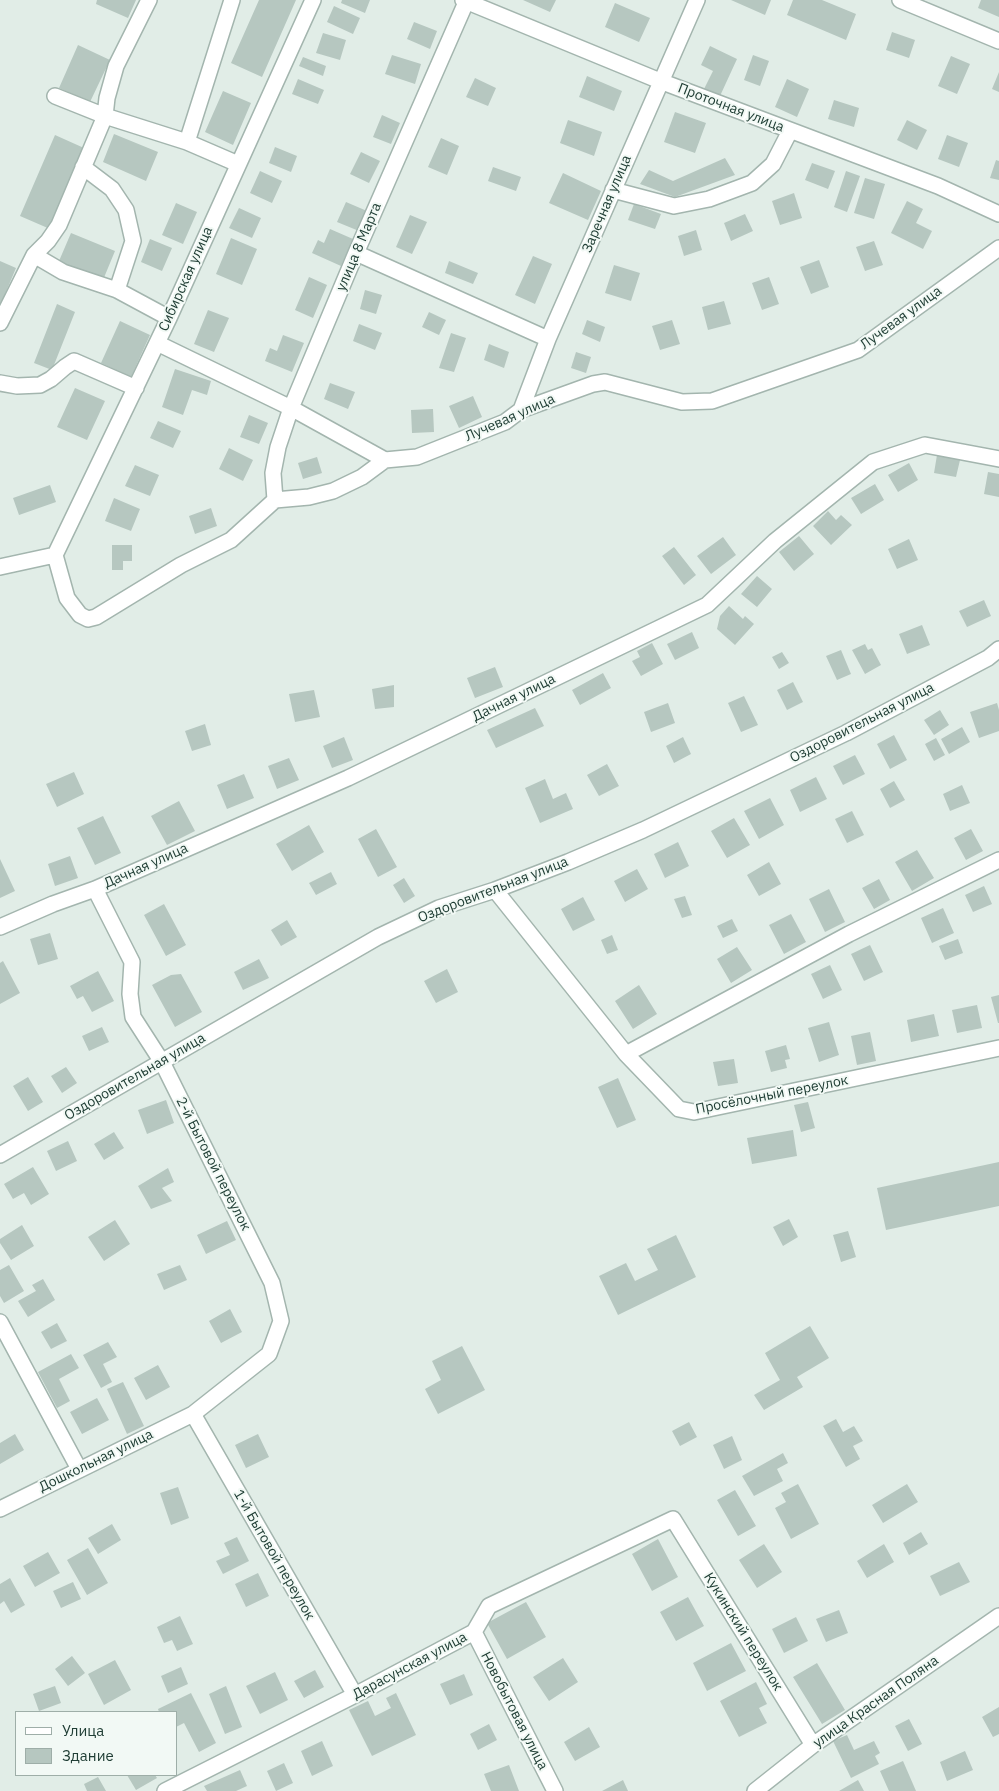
<!DOCTYPE html>
<html>
<head>
<meta charset="utf-8">
<style>
	body { margin:0 }
	#map { position:relative; width:999px; height:1791px; overflow:hidden; background:#e1ede7; font-family:"IBM Plex Sans",sans-serif }
	canvas { display:block }
	.legend { position:absolute; left:15px; top:1711px; width:162px; height:65px; box-sizing:border-box; background:#f2f9f5; border:1px solid #9eaea8; margin:0; padding:6px 9px; list-style:none; font-size:15px; color:#203e35 }
	.legend li { display:flex; align-items:center; gap:10px; height:25px }
	.legend b { width:25px; border:1px solid #9eaea8 }
</style>
</head>
<body>
<div id="map">
<canvas width="999" height="1791"></canvas>
<ul class="legend">
<li><b style="height:6px;background:#fff"></b>Улица</li>
<li><b style="height:14px;background:#b6c7c0"></b>Здание</li>
</ul>
</div>
<script>
const ctx = document.querySelector('canvas').getContext('2d');
ctx.lineJoin = 'round';
function fillPath(path, color) {
  ctx.fillStyle = color;
  ctx.fill(path, 'evenodd');
}
function toPath(rows) {
  const path = new Path2D();
  for (const r of rows) {
    path.moveTo(r[0], r[1]);
    for (let i = 2; i < r.length; i += 2) path.lineTo(r[i], r[i + 1]);
  }
  return path;
}
function stroke(path, color, width, dash) {
  ctx.strokeStyle = color;
  ctx.lineWidth = width;
  ctx.lineCap = dash ? 'butt' : 'round';
  ctx.setLineDash(dash || []);
  ctx.stroke(path);
}
function write(font, color, halo, rows, align = 'center') {
  ctx.font = font + ' "IBM Plex Sans",sans-serif';
  ctx.lineWidth = 4;
  ctx.setLineDash([]);
  ctx.textBaseline = 'middle';
  ctx.strokeStyle = halo;
  ctx.fillStyle = color;
  for (const [text, x, y, turn = 0] of rows) {
    ctx.save();
    ctx.translate(x, y);
    ctx.rotate((+turn || 0) * Math.PI / 180);
    ctx.textAlign = isNaN(turn) ? turn : align;
    if (halo) ctx.strokeText(text, 0, 0);
    ctx.fillText(text, 0, 0);
    ctx.restore();
  }
}
const building = toPath([
	[97,0,136,0,128,18,96,4],
	[259,0,296,0,262,77,231,63],
	[342,0,370,0,365,13,341,3],
	[523,0,556,0,550,12],
	[731,0,771,0,765,15],
	[793,0,822,0,856,14,846,40,787,15],
	[981,0,999,0,999,17,978,8],
	[615,3,650,18,639,42,605,27],
	[334,6,360,18,353,34,327,22],
	[414,22,437,31,430,49,407,39],
	[892,32,915,40,909,58,886,50],
	[323,33,346,40,340,60,316,53],
	[78,45,110,60,90,102,59,88],
	[710,46,737,59,720,96,704,89,713,71,701,65],
	[392,55,421,64,415,84,385,74],
	[753,55,769,61,760,86,744,80],
	[951,56,970,64,957,94,938,86],
	[303,57,326,66,323,76,299,66],
	[999,72,999,92,992,89],
	[587,76,622,91,614,111,579,97],
	[475,78,496,88,488,106,466,97],
	[298,79,324,90,318,104,292,94],
	[787,79,809,89,797,117,775,107],
	[223,91,251,103,233,145,205,132],
	[834,100,859,108,854,127,828,119],
	[675,112,706,123,695,153,664,142],
	[382,115,400,123,391,144,373,137],
	[568,120,602,132,594,156,560,143],
	[907,120,927,130,917,150,897,140],
	[114,134,158,152,146,181,103,162],
	[55,135,84,148,50,229,20,216],
	[947,135,968,143,959,167,938,159],
	[441,138,459,146,447,175,428,167],
	[275,147,297,156,291,172,269,163],
	[361,152,380,161,369,183,350,174],
	[725,158,735,175,675,197,640,184,649,170,673,181],
	[996,160,999,161,999,180,990,178],
	[812,163,835,171,828,189,805,180],
	[493,167,521,177,516,191,488,181],
	[260,171,282,181,272,203,250,193],
	[846,171,860,176,847,212,834,207],
	[563,173,601,191,588,220,549,203],
	[865,178,885,184,874,219,854,213],
	[794,193,802,218,780,225,772,201],
	[907,201,923,209,916,223,932,231,923,249,891,233],
	[346,202,367,211,359,231,337,222],
	[176,203,197,212,183,244,162,235],
	[634,204,661,214,655,229,628,220],
	[239,208,261,218,252,238,229,228],
	[745,214,753,231,731,241,724,223],
	[410,215,427,222,412,254,396,247],
	[330,229,353,239,341,266,312,253,318,240,324,243],
	[696,230,702,250,684,256,678,236],
	[71,233,115,251,103,280,59,261],
	[231,238,257,249,242,285,216,274],
	[150,239,172,248,162,271,141,262],
	[874,241,883,265,865,271,856,247],
	[533,256,552,264,535,304,515,295],
	[819,260,829,287,811,294,800,267],
	[0,261,16,268,0,306],
	[449,261,478,273,473,284,445,273],
	[614,265,640,273,631,301,605,293],
	[309,277,327,285,313,318,295,310],
	[769,277,779,304,762,310,752,283],
	[365,290,382,295,376,314,360,309],
	[724,301,731,324,708,330,702,307],
	[57,304,75,312,52,370,34,363],
	[208,310,229,318,214,352,194,344],
	[429,312,446,320,439,335,422,327],
	[587,320,605,327,600,342,582,334],
	[672,320,680,344,660,350,652,326],
	[120,321,150,335,131,377,101,363],
	[359,324,382,333,375,350,353,341],
	[451,333,466,338,454,372,439,368],
	[283,335,304,343,292,372,265,361,270,348,277,351],
	[489,344,509,352,504,368,484,360],
	[576,352,591,357,586,373,571,368],
	[175,369,211,381,207,395,192,390,183,415,162,407],
	[330,383,355,392,348,409,324,399],
	[75,388,105,401,87,440,57,427],
	[473,396,482,417,459,428,449,406],
	[433,409,434,432,412,433,411,410],
	[249,415,268,423,259,444,240,437],
	[158,421,181,431,173,448,150,438],
	[229,448,253,460,243,481,219,469],
	[937,455,960,460,956,477,934,473],
	[317,457,322,473,303,479,298,463],
	[909,463,918,480,898,492,888,475],
	[135,465,159,475,150,496,125,486],
	[988,472,999,474,999,497,984,494],
	[875,484,884,500,861,514,851,498],
	[50,485,56,502,19,515,13,498],
	[114,498,140,509,131,531,105,521],
	[211,508,217,526,195,534,189,516],
	[828,511,836,520,841,515,852,525,831,545,813,526],
	[799,536,814,554,794,571,779,552],
	[723,537,736,555,711,574,697,556],
	[909,539,918,560,897,569,888,549],
	[112,545,132,545,132,561,123,561,123,570,112,570],
	[674,547,696,575,684,585,662,556],
	[757,576,772,589,757,607,741,594],
	[984,600,991,616,967,627,959,611],
	[729,606,743,619,745,616,754,624,735,645,717,629,720,616],
	[922,625,930,645,907,654,899,634],
	[692,632,699,648,675,660,667,644],
	[652,643,663,664,641,676,632,661,640,657,637,651],
	[865,644,868,650,872,648,881,665,865,674,852,650],
	[841,650,851,674,837,680,826,656],
	[782,652,789,663,779,669,772,657],
	[495,667,503,687,475,698,467,678],
	[603,673,611,688,580,705,572,690],
	[793,682,803,702,787,710,777,690],
	[394,685,394,707,375,709,372,689],
	[314,690,320,717,295,722,289,694],
	[744,696,758,725,741,732,728,703],
	[668,703,675,723,651,732,644,712],
	[997,703,999,710,999,731,979,738,970,712],
	[535,708,544,726,496,748,487,730],
	[940,710,949,725,934,735,924,720],
	[205,724,211,745,192,751,185,731],
	[962,727,970,742,949,754,941,739],
	[894,735,907,760,890,769,877,744],
	[344,737,353,760,332,768,323,746],
	[683,737,691,754,674,763,666,746],
	[936,738,945,755,934,761,925,744],
	[855,755,865,774,843,785,833,766],
	[289,758,299,780,277,789,268,766],
	[607,764,619,786,599,796,587,775],
	[74,772,84,794,57,807,46,784],
	[244,774,254,798,227,809,217,785],
	[816,777,827,799,800,812,790,790],
	[545,779,553,799,566,793,573,809,540,823,525,788],
	[894,781,905,800,890,808,880,789],
	[962,785,970,803,950,811,943,794],
	[770,798,784,825,759,839,744,811],
	[179,801,195,831,167,845,151,816],
	[852,811,864,835,847,843,835,819],
	[103,816,121,853,95,865,77,828],
	[734,818,750,845,727,858,711,831],
	[309,825,324,852,292,871,276,844],
	[376,829,397,867,378,877,358,839],
	[971,829,983,851,966,860,954,838],
	[678,842,689,866,665,878,654,854],
	[917,850,934,878,912,891,895,862],
	[70,856,78,878,55,886,48,864],
	[0,859,15,891,0,898],
	[769,862,781,884,759,896,747,875],
	[637,869,648,889,625,902,614,881],
	[331,872,337,884,316,895,309,883],
	[404,878,415,896,404,903,393,885],
	[879,879,890,900,874,909,862,888],
	[984,886,992,904,973,912,965,895],
	[829,889,845,922,825,932,809,899],
	[685,896,692,915,682,918,674,899],
	[583,897,595,920,573,931,561,909],
	[164,904,186,945,166,956,144,915],
	[943,908,954,933,932,943,921,918],
	[791,914,806,942,784,954,769,925],
	[732,919,738,931,723,938,717,926],
	[287,920,297,937,281,946,271,930],
	[50,933,58,959,38,965,30,939],
	[612,935,618,950,607,954,601,940],
	[958,939,963,953,945,960,939,946],
	[870,945,883,972,864,981,851,954],
	[737,947,752,970,731,983,717,959],
	[259,959,269,978,243,990,234,972],
	[3,961,20,993,0,1004,0,963],
	[830,965,842,990,823,999,811,974],
	[447,969,458,992,436,1003,424,981],
	[98,971,114,1001,92,1012,83,996,77,999,70,986],
	[181,974,202,1012,175,1027,152,985,171,975],
	[639,985,657,1014,633,1029,615,1001],
	[999,995,999,1023,998,1023,991,997],
	[977,1005,982,1028,957,1033,952,1010],
	[934,1014,939,1036,911,1042,907,1020],
	[829,1022,839,1055,819,1062,808,1028],
	[102,1027,109,1042,89,1051,82,1036],
	[870,1032,876,1061,857,1065,851,1036],
	[786,1045,790,1059,785,1060,787,1068,771,1072,765,1051],
	[734,1059,738,1083,718,1086,713,1062],
	[66,1067,77,1083,62,1093,51,1076],
	[28,1077,43,1102,28,1111,13,1086],
	[618,1078,636,1120,617,1128,598,1087],
	[166,1100,174,1123,147,1134,138,1110],
	[808,1102,815,1128,801,1132,794,1105],
	[793,1130,797,1156,752,1164,747,1138],
	[114,1132,124,1148,104,1160,94,1144],
	[68,1141,77,1161,56,1171,47,1151],
	[999,1162,999,1206,886,1230,877,1188],
	[33,1167,49,1194,31,1205,24,1193,13,1199,4,1184],
	[168,1168,174,1182,162,1188,172,1201,151,1209,138,1186],
	[789,1219,798,1237,783,1246,773,1227],
	[115,1220,130,1244,104,1261,88,1237],
	[227,1221,236,1240,206,1254,197,1235],
	[22,1225,34,1246,11,1260,0,1243,0,1239],
	[848,1231,856,1257,841,1262,833,1235],
	[676,1235,696,1277,618,1315,599,1276,626,1263,635,1281,658,1270,647,1249],
	[9,1265,24,1291,4,1303,0,1296,0,1270],
	[180,1265,187,1280,164,1290,157,1274],
	[43,1279,55,1300,28,1317,18,1301,36,1291,32,1285],
	[230,1309,242,1332,221,1343,209,1321],
	[57,1323,67,1341,51,1349,41,1332],
	[810,1326,829,1358,797,1377,803,1387,764,1410,754,1395,780,1380,765,1353],
	[108,1342,117,1357,103,1364,112,1382,101,1388,83,1355],
	[462,1346,485,1390,438,1414,425,1389,441,1380,432,1361],
	[71,1354,79,1368,59,1379,70,1401,57,1408,38,1372],
	[158,1365,170,1387,146,1400,134,1378],
	[123,1382,144,1426,127,1434,107,1389],
	[97,1398,109,1420,82,1434,70,1412],
	[836,1419,843,1432,854,1426,863,1441,853,1446,860,1459,846,1467,823,1426],
	[689,1422,697,1437,680,1446,672,1431],
	[15,1434,24,1450,0,1464,0,1443],
	[258,1434,269,1457,246,1468,235,1445],
	[732,1436,742,1460,724,1469,713,1445],
	[783,1453,788,1463,777,1469,783,1481,754,1496,742,1476],
	[798,1484,819,1524,791,1539,775,1508,786,1502,781,1493],
	[907,1484,918,1502,883,1523,872,1505],
	[178,1487,189,1518,171,1525,160,1493],
	[735,1490,756,1526,738,1536,717,1500],
	[112,1524,121,1540,98,1554,88,1538],
	[921,1532,928,1544,909,1555,903,1543],
	[237,1537,249,1561,223,1574,216,1561,230,1555,224,1543],
	[658,1539,678,1577,652,1591,632,1554],
	[764,1544,782,1572,757,1588,739,1560],
	[884,1544,894,1562,867,1578,857,1561],
	[88,1548,108,1583,87,1595,67,1560],
	[48,1552,60,1573,35,1587,23,1566],
	[959,1562,970,1582,940,1596,930,1576],
	[258,1573,269,1596,246,1607,235,1584],
	[10,1578,25,1605,11,1613,4,1601,0,1604,0,1584],
	[73,1582,81,1599,61,1608,53,1591],
	[688,1597,704,1626,676,1641,660,1612],
	[526,1602,546,1637,507,1659,487,1623],
	[839,1610,848,1633,826,1642,816,1619],
	[180,1616,193,1644,177,1651,172,1640,164,1643,157,1627],
	[796,1617,808,1641,784,1653,772,1629],
	[731,1643,746,1671,707,1691,693,1663],
	[72,1656,85,1673,68,1686,55,1669],
	[563,1658,578,1682,549,1701,533,1677],
	[115,1660,131,1690,104,1705,88,1674],
	[817,1663,845,1710,822,1724,793,1677],
	[181,1667,188,1684,168,1693,161,1676],
	[315,1670,324,1687,304,1698,294,1681],
	[275,1672,288,1700,260,1714,246,1686],
	[464,1674,473,1695,450,1705,440,1684],
	[756,1682,767,1704,759,1708,767,1723,739,1737,720,1701],
	[55,1686,61,1703,39,1711,33,1694],
	[226,1686,242,1727,225,1734,209,1694],
	[191,1693,216,1743,199,1752,184,1723,176,1727,176,1712,159,1712,158,1709],
	[396,1693,416,1735,372,1756,349,1710,368,1701,375,1716,391,1708,386,1698],
	[999,1707,999,1734,993,1737,982,1717],
	[909,1719,922,1744,908,1751,895,1726],
	[489,1724,497,1740,478,1750,470,1734],
	[589,1727,600,1747,575,1761,564,1742],
	[847,1735,854,1750,874,1741,880,1753,875,1756,879,1764,851,1778,833,1741],
	[322,1741,333,1766,312,1776,301,1751],
	[965,1751,973,1770,947,1781,940,1762],
	[903,1761,916,1791,889,1791,880,1771],
	[284,1763,293,1783,276,1791,267,1771],
	[509,1765,519,1791,491,1791,484,1774],
	[240,1770,247,1786,236,1791,207,1791,204,1786],
	[127,1775,155,1775,157,1778,136,1790],
	[98,1777,106,1791,87,1791,84,1784],
	[623,1780,628,1791,602,1791],
	[858,1780,864,1791,839,1791]
]);
const minor = toPath([
	[463,0,660,81,938,186,999,214],
	[900,0,999,41],
	[55,96,105,116,187,142,238,164],
	[187,142,232,0],
	[83,167,112,189,126,210,133,241,117,290],
	[613,190,674,206,709,199,752,183,773,164,790,131],
	[356,253,548,339],
	[34,255,63,272,117,290,169,318],
	[0,323,34,255,48,241,59,225,105,116,107,98,116,66,149,0],
	[157,343,291,408,385,460,417,457,505,422,521,410,593,384,605,382,682,402,712,401,858,350,999,248],
	[0,383,17,386,40,385,51,379,65,367,74,361,136,388],
	[521,410,548,339,697,0],
	[275,500,273,473,278,447,291,408,356,253,467,0],
	[55,555,169,318,313,0],
	[0,567,55,555,67,598,80,615,88,619,96,617,181,565,231,540,275,500,309,497,333,491,362,477,385,460],
	[495,890,626,1054,679,1109,694,1112,999,1048],
	[0,927,53,904,95,889,348,778,707,605,775,541,873,462,925,445,999,459],
	[626,1054,849,934,999,860],
	[0,1155,378,937,439,908,495,890,568,862,643,830,846,733,988,658,999,649],
	[0,1322,79,1469],
	[193,1414,355,1695],
	[0,1509,193,1414,269,1354,281,1321,272,1283,162,1062,133,1017,130,994,132,962,95,889],
	[474,1632,555,1791],
	[165,1791,355,1695,474,1632,489,1606,673,1519,813,1745],
	[755,1791,813,1745,999,1616]
]);
const streetNames = [
	["Проточная улица",731,108,21],
	["Заречная улица",607,204,-67],
	["улица 8 Марта",359,247,-67],
	["Сибирская улица",186,279,-66],
	["Лучевая улица",901,318,-36],
	["Лучевая улица",510,418,-24],
	["Дачная улица",514,698,-26],
	["Оздоровительная улица",862,723,-27],
	["Дачная улица",146,866,-24],
	["Оздоровительная улица",493,890,-21],
	["Оздоровительная улица",135,1077,-30],
	["Просёлочный переулок",772,1095,-11],
	["2-й Бытовой переулок",213,1164,63],
	["Дошкольная улица",96,1461,-26],
	["1-й Бытовой переулок",274,1555,60],
	["Кукинский переулок",743,1632,58],
	["Дарасунская улица",410,1666,-28],
	["улица Красная Поляна",876,1702,-35],
	["Новобытовая улица",514,1711,63]
];
fillPath(building, '#b6c7c0');
stroke(minor, '#a3b5ae', 18);
stroke(minor, '#fff', 15);
write('14px', '#203e35', '#f2f9f5', streetNames);
</script>
</body>
</html>
